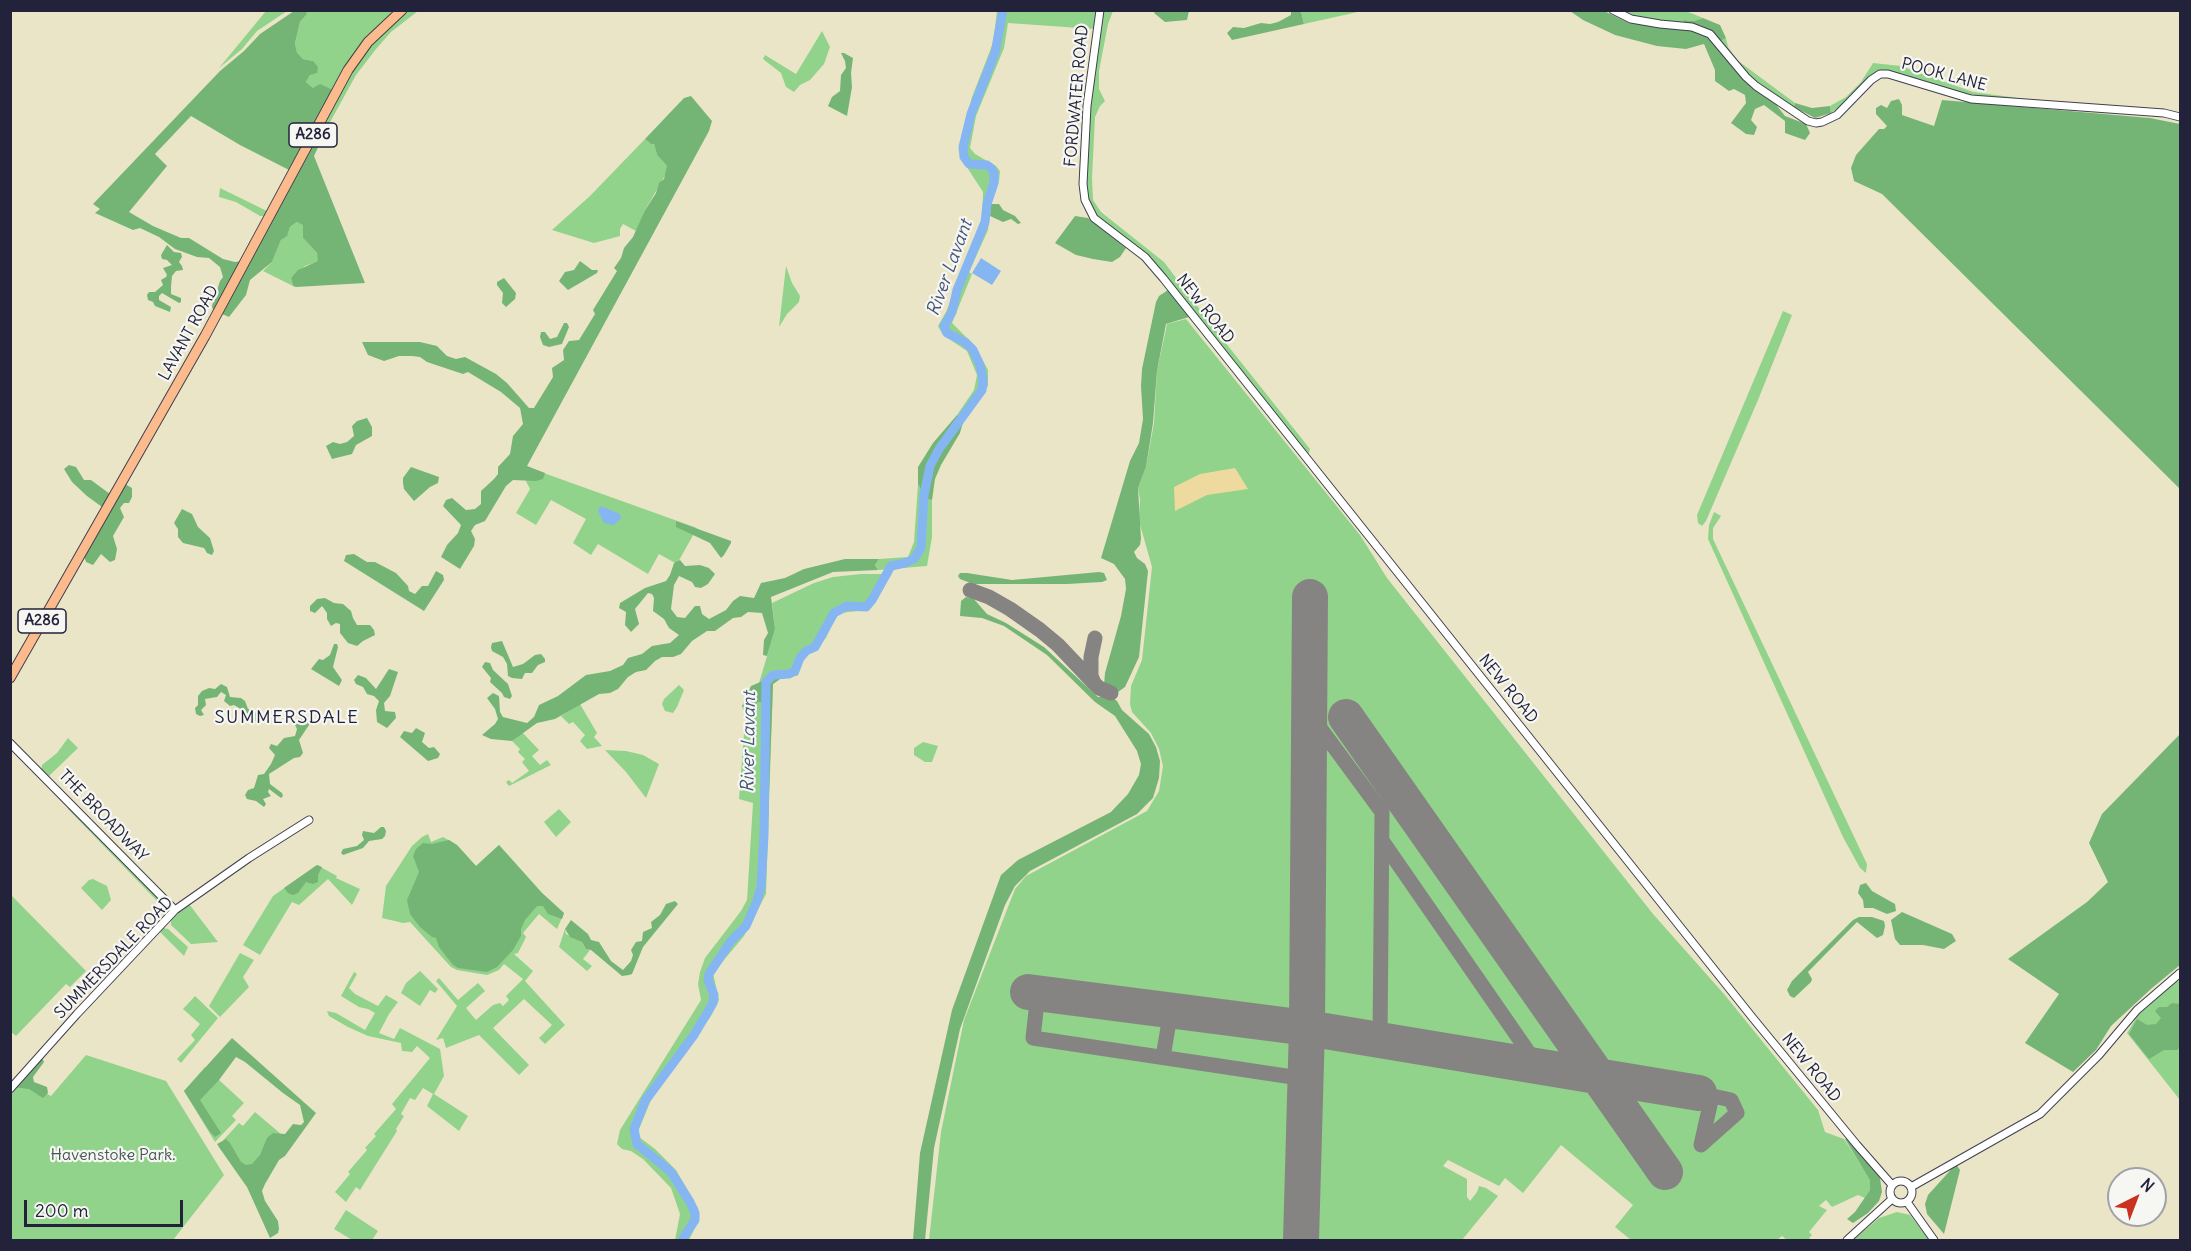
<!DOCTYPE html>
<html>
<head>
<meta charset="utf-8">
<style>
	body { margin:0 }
	#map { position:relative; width:2191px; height:1251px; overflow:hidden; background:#ebe5c8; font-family:Delius,sans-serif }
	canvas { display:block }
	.frame { position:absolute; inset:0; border:12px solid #22223b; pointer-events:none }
	.north { position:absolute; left:2107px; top:1167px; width:60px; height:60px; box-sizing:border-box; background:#f6f6f2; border:2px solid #a1a1a9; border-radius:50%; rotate:42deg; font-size:16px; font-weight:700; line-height:24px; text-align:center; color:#22223b }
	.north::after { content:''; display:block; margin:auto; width:21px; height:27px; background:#c8321e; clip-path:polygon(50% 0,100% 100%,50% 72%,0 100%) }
	.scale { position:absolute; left:24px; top:1200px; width:159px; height:27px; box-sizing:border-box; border:3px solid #22223b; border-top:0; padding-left:8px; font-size:18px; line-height:21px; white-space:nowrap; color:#22223b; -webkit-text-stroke:4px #f6f6f2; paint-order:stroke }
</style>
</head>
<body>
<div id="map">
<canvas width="2191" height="1251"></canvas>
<div class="frame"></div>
<div class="north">N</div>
<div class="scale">200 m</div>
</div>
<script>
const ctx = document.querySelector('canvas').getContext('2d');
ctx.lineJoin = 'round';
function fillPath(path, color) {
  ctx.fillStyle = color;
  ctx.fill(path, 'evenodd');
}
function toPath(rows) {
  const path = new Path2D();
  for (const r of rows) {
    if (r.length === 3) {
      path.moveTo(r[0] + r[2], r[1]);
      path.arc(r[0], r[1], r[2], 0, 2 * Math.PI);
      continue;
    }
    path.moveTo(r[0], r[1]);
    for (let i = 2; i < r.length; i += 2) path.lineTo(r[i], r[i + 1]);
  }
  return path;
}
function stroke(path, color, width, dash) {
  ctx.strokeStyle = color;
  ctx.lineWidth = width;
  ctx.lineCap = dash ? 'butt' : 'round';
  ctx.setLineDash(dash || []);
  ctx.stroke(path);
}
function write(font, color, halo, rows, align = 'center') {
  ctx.font = font + ' Delius,sans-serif';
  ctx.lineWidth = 4.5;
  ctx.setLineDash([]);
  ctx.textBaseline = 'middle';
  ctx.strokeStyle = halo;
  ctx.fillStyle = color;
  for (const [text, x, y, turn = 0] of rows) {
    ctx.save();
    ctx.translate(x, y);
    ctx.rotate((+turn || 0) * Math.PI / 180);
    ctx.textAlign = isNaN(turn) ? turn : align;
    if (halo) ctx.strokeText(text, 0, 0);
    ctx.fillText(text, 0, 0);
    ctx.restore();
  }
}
const green = toPath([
	[1301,10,1362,10,1362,11,1304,24],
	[266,11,287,11,257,31,242,49,219,68],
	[305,11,397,11,333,90,313,88,306,82,310,75,313,61,303,59,297,54,295,43,300,22,307,14],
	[407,11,418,11,391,32,376,49,356,75,329,124,322,123,351,73,372,43],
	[997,11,1098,11,1094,29,1008,23,1004,48,976,116,970,148,975,154,996,166,1000,171,999,181,991,204,988,230,969,272,972,274,952,323,975,346,988,370,988,386,963,422,957,415,974,390,977,375,967,351,943,335,938,326,946,312,982,222,983,192,961,158,960,145,972,97,993,43],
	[1103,11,1113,11,1108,24,1099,71,1099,89,1105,101,1100,106,1095,117,1092,178,1093,200,1101,212,1164,262,1217,332,1310,449,1308,455,1147,255,1096,216,1087,198,1085,185,1090,106],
	[1619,11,1686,11,1703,18,1694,21,1685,20,1684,24,1631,16],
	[822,31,830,47,824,64,810,80,800,85,794,92,786,87,781,73,763,59,765,55,796,74],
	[1726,38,1728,47,1737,60,1795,103,1794,107,1748,75,1719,42],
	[1873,63,1901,66,1973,92,2018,98,2018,100,1972,96,1888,71,1831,113,1830,106,1846,97,1861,82],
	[645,139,651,144,654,144,657,155,667,166,667,172,644,212,636,231,623,224,620,229,620,236,594,243,552,230,590,196],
	[220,188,269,212,267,216,260,216,236,202,219,197],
	[297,222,303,224,303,238,317,253,319,261,305,266,291,278,293,286,263,271,272,262,281,240,287,235,290,227],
	[786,266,792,283,800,296,799,302,787,314,779,327],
	[1783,311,1792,315,1758,400,1706,521,1702,526,1698,523,1697,515],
	[1186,319,1360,535,1387,578,1653,914,1724,994,1818,1110,1825,1132,1844,1139,1870,1179,1870,1190,1865,1198,1858,1195,1832,1207,1826,1200,1819,1206,1827,1210,1809,1232,1812,1235,1809,1238,1812,1240,1787,1240,1782,1236,1777,1240,1631,1240,1615,1227,1633,1205,1561,1145,1523,1193,1505,1178,1499,1186,1448,1160,1443,1166,1467,1179,1467,1197,1470,1201,1477,1192,1479,1186,1486,1188,1498,1196,1462,1240,929,1240,941,1132,964,1020,1015,889,1026,876,1147,811,1159,791,1163,766,1159,749,1151,733,1132,712,1130,704,1131,686,1142,660,1152,567,1139,521,1140,499,1138,488,1146,467,1154,423,1157,371,1167,324],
	[527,467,697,528,677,564,659,554,648,574,598,544,591,555,573,543,586,519,551,500,536,525,516,513,530,489,525,479],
	[918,484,926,499,932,500,932,537,927,566,878,570,875,565,879,559,908,557,914,542],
	[1714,512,1721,516,1713,528,1713,539,1867,864,1866,873,1860,868,1843,837,1708,539,1709,525],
	[861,574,884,574,867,610,840,613,834,620,826,638,801,661,798,675,780,679,773,684,766,894,744,936,713,973,719,1000,711,1016,651,1100,639,1129,639,1137,655,1149,676,1170,698,1208,699,1219,689,1240,675,1240,680,1214,671,1188,643,1159,631,1151,622,1149,617,1144,620,1130,701,1000,698,984,700,972,705,958,741,911,747,900,753,803,739,799,744,734,775,629,772,603,814,583,833,577],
	[679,685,684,690,677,707,673,713,665,711,662,704,664,699],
	[580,704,597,733,594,737,602,746,587,749,580,741,585,735,573,722,569,724,561,716],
	[522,732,539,750,532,756,540,765,547,760,551,765,509,786,506,782,509,780,512,783,529,771,522,762,525,759,518,752,520,749,512,741],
	[68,738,78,748,48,777,41,771,42,765,57,753],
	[923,742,938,746,932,762,925,762,914,755,914,748],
	[605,750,626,751,643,755,659,764,646,798,626,772],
	[68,806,168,906,168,910,163,915,162,906,68,809],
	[559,809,571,822,556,837,544,822],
	[428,834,431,842,443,837,457,845,476,866,499,845,542,893,564,913,557,929,539,914,523,933,526,937,518,953,514,954,533,971,525,981,565,1025,545,1044,539,1038,552,1025,524,999,493,1028,529,1065,519,1075,479,1035,446,1048,443,1038,436,1040,457,1006,436,981,439,978,458,1000,478,983,485,991,466,1008,476,1020,493,1005,500,1003,503,1006,509,1000,506,996,523,979,504,964,499,970,487,975,457,970,451,967,410,922,403,923,382,918,386,886,412,846,422,837],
	[317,865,337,876,336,878,360,889,352,905,328,879,299,905,292,902,260,955,243,945,273,896],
	[93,879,107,886,111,900,102,910,81,888,89,880],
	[10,894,86,971,70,987,66,984,16,1036,10,1031],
	[189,904,218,942,191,944,171,925,171,919],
	[163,928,168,929,188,947,184,956,159,931],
	[565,929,566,934,582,942,586,949,590,950,583,959,592,966,587,971,559,947],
	[240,953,254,960,243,977,249,987,220,1017,209,1006],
	[420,971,438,989,435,993,430,990,420,1006,401,993,406,983],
	[354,972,357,974,349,988,355,994,378,1006,386,995,398,1002,389,1014,379,1033,394,1039,400,1028,440,1049,444,1076,434,1094,468,1116,459,1131,427,1106,433,1094,423,1088,415,1100,410,1098,401,1114,404,1116,396,1129,397,1131,360,1190,356,1187,346,1202,335,1192,350,1174,348,1172,367,1150,365,1148,376,1136,374,1134,396,1109,392,1104,430,1058,417,1046,412,1052,402,1051,401,1043,368,1036,348,1027,329,1016,327,1011,336,1013,365,1030,375,1013,368,1009,359,1007,341,996],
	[2180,980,2180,1100,2127,1033,2138,1015,2172,984],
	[195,996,218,1018,181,1063,177,1059,195,1040,191,1035,200,1024,183,1009],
	[86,1055,166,1081,224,1175,173,1240,11,1240,11,1091,20,1080,51,1096],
	[205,1067,244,1103,232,1116,236,1120,215,1142,184,1091],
	[255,1112,288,1140,247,1187,218,1146,239,1123,243,1126],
	[346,1210,378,1231,372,1240,352,1240,334,1229],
	[1897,1212,1910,1215,1929,1240,1853,1240,1879,1218]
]);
const forest = toPath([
	[294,11,306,11,307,14,300,22,295,43,297,53,303,59,313,61,318,67,317,73,310,75,306,82,313,88,320,84,333,90,291,171,240,145,191,116,155,154,167,166,129,212,153,226,181,238,189,238,223,259,235,262,242,261,322,123,329,124,314,156,365,283,296,287,293,286,291,278,298,270,318,261,317,253,303,238,303,225,297,222,290,227,287,236,281,240,272,262,250,280,246,295,229,317,213,310,212,306,220,281,223,277,220,267,209,258,197,257,175,249,159,237,140,228,133,230,95,213,100,209,93,204,220,71,244,51,260,34],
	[1155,11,1155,10,1189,11,1187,20,1165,22,1154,13],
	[1291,11,1301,11,1304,24,1232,40,1227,33,1233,27,1244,28,1261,23,1270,24,1278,22,1291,15],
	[1570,11,1604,11,1629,23,1692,31,1707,36,1744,80,1774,102,1785,116,1806,124,1810,133,1805,140,1785,133,1785,121,1764,105,1755,109,1751,120,1757,127,1754,135,1746,134,1731,123,1746,103,1745,95,1734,89,1729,91,1715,81,1715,70,1704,44,1686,49,1657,46,1615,35,1583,20],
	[1703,18,1720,25,1726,38,1719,42,1684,24,1684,20,1694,21],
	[841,53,844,53,853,58,851,73,852,87,847,116,828,106,832,97,840,91,841,75,846,68,845,61],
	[691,96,712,121,709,131,527,466,545,473,543,479,536,481,513,480,506,486,485,521,475,525,471,531,475,539,474,546,460,569,441,557,447,545,458,533,461,525,443,506,446,500,452,498,466,510,475,509,481,504,481,491,494,479,498,474,498,467,510,454,513,436,523,424,520,408,501,392,468,372,463,374,427,362,420,357,412,356,399,356,384,361,368,355,362,342,420,342,437,346,447,356,456,359,465,357,496,374,507,383,529,408,534,408,553,377,552,368,564,360,563,350,569,341,579,340,595,314,593,310,617,271,614,268,621,258,624,248,633,237,644,212,656,193,659,183,664,179,667,166,657,155,654,144,651,144,645,139,684,98],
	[1899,99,1902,105,1902,115,1934,126,1942,100,2150,118,2180,124,2180,489,1882,194,1854,181,1851,168,1856,155,1879,129,1884,129,1887,126,1876,114,1876,108,1881,105,1887,108,1891,101],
	[1795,103,1812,108,1830,106,1831,113,1815,118,1794,107],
	[991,204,999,204,1003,210,1015,216,1021,223,1018,224,1011,219,1003,222,990,216],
	[1075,216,1088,218,1126,248,1120,257,1112,262,1093,259,1076,255,1055,243],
	[167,245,174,252,181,253,182,257,179,262,182,266,183,270,176,271,172,276,171,287,171,294,181,298,181,302,179,303,162,293,159,296,159,300,171,307,170,312,155,306,153,302,148,300,147,295,149,292,155,292,163,285,161,280,166,277,167,275,163,268,172,265,167,260,162,259,161,255],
	[580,261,592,270,598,270,597,273,568,290,559,281,565,272,574,270],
	[504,278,516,293,515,299,506,307,502,303,503,293,497,285,497,282],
	[1168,290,1189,317,1166,324,1157,371,1153,423,1146,467,1138,488,1141,539,1140,545,1134,552,1137,558,1145,564,1148,571,1139,657,1125,687,1118,692,1109,691,1104,685,1105,673,1121,616,1126,589,1125,579,1114,564,1101,558,1130,461,1139,443,1143,419,1141,386,1142,369,1156,302,1159,296],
	[564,323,567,323,569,327,562,344,549,347,543,345,540,337,541,332,545,332,550,339,557,337],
	[957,415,963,422,960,433,941,465,935,479,932,500,926,499,918,484,918,467,933,443],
	[367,418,372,427,372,436,356,445,352,454,332,459,326,446,333,442,340,444,347,442,354,436,352,426,357,421],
	[69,465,76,467,84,480,91,480,110,494,102,507,87,496,72,482,64,469],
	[411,467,439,477,438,483,430,487,414,501,404,489,403,483,403,478],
	[125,484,132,488,132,497,129,503,124,503,120,508,124,517,113,536,117,549,115,560,110,562,101,554,93,565,86,562,84,556],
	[182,509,192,514,198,527,210,538,214,551,212,555,207,553,204,548,183,543,178,537,178,529,174,523],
	[676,521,731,541,731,543,724,555,721,558,710,543,676,527],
	[354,554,367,562,375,562,396,573,408,586,409,591,415,594,422,586,428,586,436,571,443,575,444,580,424,611,344,561,346,555],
	[845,559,879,559,875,565,878,570,833,572,771,597,775,629,767,656,763,655,764,640,768,633,762,613,748,612,741,617,733,618,715,631,707,631,692,641,681,654,673,657,662,657,655,661,646,670,636,672,628,677,618,689,610,693,599,694,555,719,537,723,512,741,491,739,482,735,495,724,498,719,495,709,487,698,493,693,499,696,500,712,503,717,527,723,534,717,539,705,558,696,586,675,610,671,623,665,628,658,642,654,652,646,670,643,679,635,669,628,664,619,653,611,654,598,652,594,648,593,635,609,639,624,631,632,625,625,626,612,619,608,620,603,645,588,666,581,670,575,674,563,680,560,685,566,700,565,709,568,715,574,708,584,701,588,695,587,692,582,679,576,674,585,671,609,677,617,685,618,695,606,700,606,702,614,709,619,726,610,733,601,740,596,754,598,761,583,785,578,804,569],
	[1099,572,1104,573,1107,580,1102,582,1067,584,973,584,960,579,958,576,960,573,967,573,1012,580],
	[966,597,973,598,987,614,1006,623,1044,647,1098,697,1110,696,1117,701,1122,710,1149,734,1156,747,1160,761,1159,778,1153,798,1137,814,1030,871,1015,886,1005,905,960,1029,934,1148,925,1240,913,1240,920,1153,952,1010,1001,875,1018,860,1111,812,1128,794,1139,775,1141,764,1137,751,1115,716,1095,702,1047,655,1004,626,982,618,960,616,961,601],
	[325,598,334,603,343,604,351,611,353,618,357,625,370,625,374,630,375,635,363,641,357,646,348,643,340,633,340,624,336,623,331,626,327,619,327,613,322,606,315,613,310,611,310,606,317,599],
	[502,641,513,667,523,664,535,655,541,654,545,659,545,662,538,665,532,673,525,673,522,679,512,678,508,676,507,664,503,657,492,651,491,647,492,643],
	[334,644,337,644,338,647,333,667,342,680,339,686,311,669,319,659,323,660,330,655],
	[800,661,801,661,798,675,780,679,773,684,768,820,766,817,766,782,762,776,763,772,766,769,767,766,767,742,763,733,763,702,757,702,752,712,744,712,742,706,751,686,777,675,790,675,795,672],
	[485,662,490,663,493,670,508,684,512,696,510,699,504,697,502,693,490,682,491,678,482,667],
	[389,669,398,672,390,696,384,703,385,711,395,712,396,718,387,728,377,722,376,710,379,701,374,696,367,694,363,687,356,684,354,680,358,675,366,678,376,689],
	[221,684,227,687,230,697,241,698,245,701,248,709,254,710,259,718,257,721,254,721,244,711,234,705,230,706,224,701,226,695,221,692,217,697,205,699,206,705,201,710,204,715,200,716,196,714,195,708,198,705,198,696,202,691,209,688,215,689],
	[299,718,311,722,299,740,303,753,300,757,294,758,269,774,270,784,282,793,283,796,281,798,269,789,268,792,271,796,263,799,266,804,264,807,256,801,247,799,245,795,248,790,254,788,258,775,264,774,271,764,275,755,269,748,271,744,277,746,284,738,295,736,297,729,295,725],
	[416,728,425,733,422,742,429,748,434,747,440,754,438,758,428,761,400,737,404,731,412,733],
	[2180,734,2180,965,2152,988,2111,1026,2096,1050,2073,1072,2025,1043,2059,994,2008,959,2087,902,2108,882,2089,843,2102,814],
	[381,827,384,827,386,831,385,836,382,839,369,841,363,848,343,855,341,853,343,849,357,846,364,840,362,835,363,831,374,833],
	[449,840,457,845,476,866,499,845,542,893,564,913,562,919,548,914,543,906,537,906,525,920,521,929,521,936,513,950,497,967,487,972,458,968,453,965,439,947,436,938,432,937,420,927,410,914,407,900,419,872,413,856,416,849,423,843,432,844],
	[317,865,322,867,318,875,318,882,313,884,306,882,298,893,293,895,288,893,284,888],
	[1866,883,1872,891,1895,904,1896,911,1887,914,1873,908,1864,908,1863,900,1858,893,1860,885],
	[675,901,678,904,643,947,632,974,629,975,622,976,591,950,586,949,582,942,570,937,565,929,571,920,588,934,591,940,599,942,611,961,623,970,631,961,633,955,631,950,636,942,642,941,643,932,652,928,651,922,660,915,666,904],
	[1902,912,1952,934,1956,941,1944,949,1923,945,1900,945,1895,939,1891,920],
	[1859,917,1872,917,1884,921,1885,926,1883,935,1877,938,1857,922,1808,972,1812,979,1811,982,1794,998,1790,996,1787,990,1792,981,1853,920],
	[2172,1003,2180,1004,2180,1047,2177,1050,2164,1050,2149,1059,2129,1034,2137,1019,2147,1025,2156,1024,2161,1018,2155,1011,2159,1007,2167,1007],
	[232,1038,316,1113,285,1156,279,1160,265,1184,262,1191,265,1201,278,1221,279,1229,278,1233,270,1238,247,1187,217,1144,226,1139,230,1143,241,1162,246,1165,252,1164,260,1155,267,1138,273,1133,285,1134,293,1124,301,1125,304,1122,300,1105,283,1093,245,1062,236,1057,219,1080,200,1100,221,1133,215,1137,210,1132,184,1091],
	[42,1058,44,1062,33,1077,34,1082,47,1087,48,1093,43,1098,29,1089,14,1087],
	[1848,1138,1880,1178,1882,1192,1879,1201,1868,1213,1853,1223,1847,1219,1855,1212,1870,1190,1870,1180,1845,1139],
	[1956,1164,1960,1170,1944,1234,1927,1214,1925,1204,1928,1195]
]);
const sand = toPath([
	[1235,468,1248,489,1207,495,1175,511,1174,487,1200,474]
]);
const water = toPath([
	[981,258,1001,271,992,285,972,273],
	[601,506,620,514,621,518,614,525,604,523,598,511]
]);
const river = toPath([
	[682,1240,695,1220,695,1213,690,1202,671,1172,637,1144,634,1129,645,1101,694,1035,713,1003,714,995,708,980,709,974,731,941,746,926,757,901,761,887,764,835,766,682,773,675,789,674,795,671,800,658,806,651,815,647,834,613,847,606,866,607,872,600,891,566,905,563,914,559,921,548,924,495,930,466,939,449,982,390,983,380,980,365,973,350,965,342,947,333,944,326,952,312,957,290,985,222,987,204,994,183,994,173,991,168,987,165,969,164,964,157,963,147,971,114,995,53,1003,10]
]);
const taxiway = toPath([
	[970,590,989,597,1010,609,1040,630,1058,645,1094,683],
	[1095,638,1091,657,1091,676,1094,683,1099,688,1111,693],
	[1309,713,1382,812,1380,1040],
	[1383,842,1538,1066],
	[1038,993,1033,1038,1306,1079],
	[1163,1057,1171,1010],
	[1699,1093,1731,1100,1737,1113,1701,1145],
	[1701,1145,1712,1096]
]);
const runway = toPath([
	[1346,717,1665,1172],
	[1028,992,1307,1028,1699,1093],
	[1301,1240,1307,1028,1310,597]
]);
const minor = toPath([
	[1100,10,1087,106,1083,184,1085,200,1094,218,1145,257,1163,278,1752,1017,1857,1145,1892,1185],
	[1613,10,1631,19,1660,24,1692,27,1710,34,1746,77,1756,86,1808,121,1816,123,1822,122,1837,115,1871,80,1880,74,1888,74,1971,99,2164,113,2180,117],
	[10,743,175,910],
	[10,1089,77,1014,175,910,249,858,309,820],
	[1901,1192,11],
	[1911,1187,2040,1114,2099,1055,2137,1010,2180,973],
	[1907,1202,1934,1240],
	[1847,1240,1892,1199]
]);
const major = toPath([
	[10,678,205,336,348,70,368,42,402,10]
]);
const shields = [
	[313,135,48],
	[42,621,48]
];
const shieldNames = [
	["A286",313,135],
	["A286",42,621]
];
const streetNames = [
	["POOK LANE",1944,75,15],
	["FORDWATER ROAD",1077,96,-85],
	["NEW ROAD",1205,309,52],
	["LAVANT ROAD",189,333,-61],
	["NEW ROAD",1508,689,51],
	["THE BROADWAY",103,816,46],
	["SUMMERSDALE ROAD",114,958,-46],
	["NEW ROAD",1811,1068,51]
];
const parkNames = [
	["Havenstoke Park.",113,1155]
];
const waterNames = [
	["River Lavant",950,268,-70],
	["River Lavant",749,742,-89]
];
const neighbourhoodNames = [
	["SUMMERSDALE",287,718]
];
fillPath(green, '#91d38a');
fillPath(forest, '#74b576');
fillPath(sand, '#eeda9e');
fillPath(water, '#86b6f2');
stroke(river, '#86b6f2', 9);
stroke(taxiway, '#868482', 15);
stroke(runway, '#868482', 36);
stroke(minor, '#403f50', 9);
stroke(major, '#403f50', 11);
stroke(minor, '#fff', 7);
stroke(major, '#fbbb8d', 9);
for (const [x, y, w] of shields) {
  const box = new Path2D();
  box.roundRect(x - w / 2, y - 12, w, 24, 4.5);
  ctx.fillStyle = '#f6f6f2';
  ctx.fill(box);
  stroke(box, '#22223b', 1.5);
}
write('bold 15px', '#22223b', null, shieldNames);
write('16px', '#22223b', '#f6f6f2', streetNames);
write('16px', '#435753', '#f6f6f2', parkNames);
write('italic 18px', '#45567b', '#f6f6f2', waterNames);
ctx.letterSpacing = '1.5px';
write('18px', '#22223b', '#f6f6f2', neighbourhoodNames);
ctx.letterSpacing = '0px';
</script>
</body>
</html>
